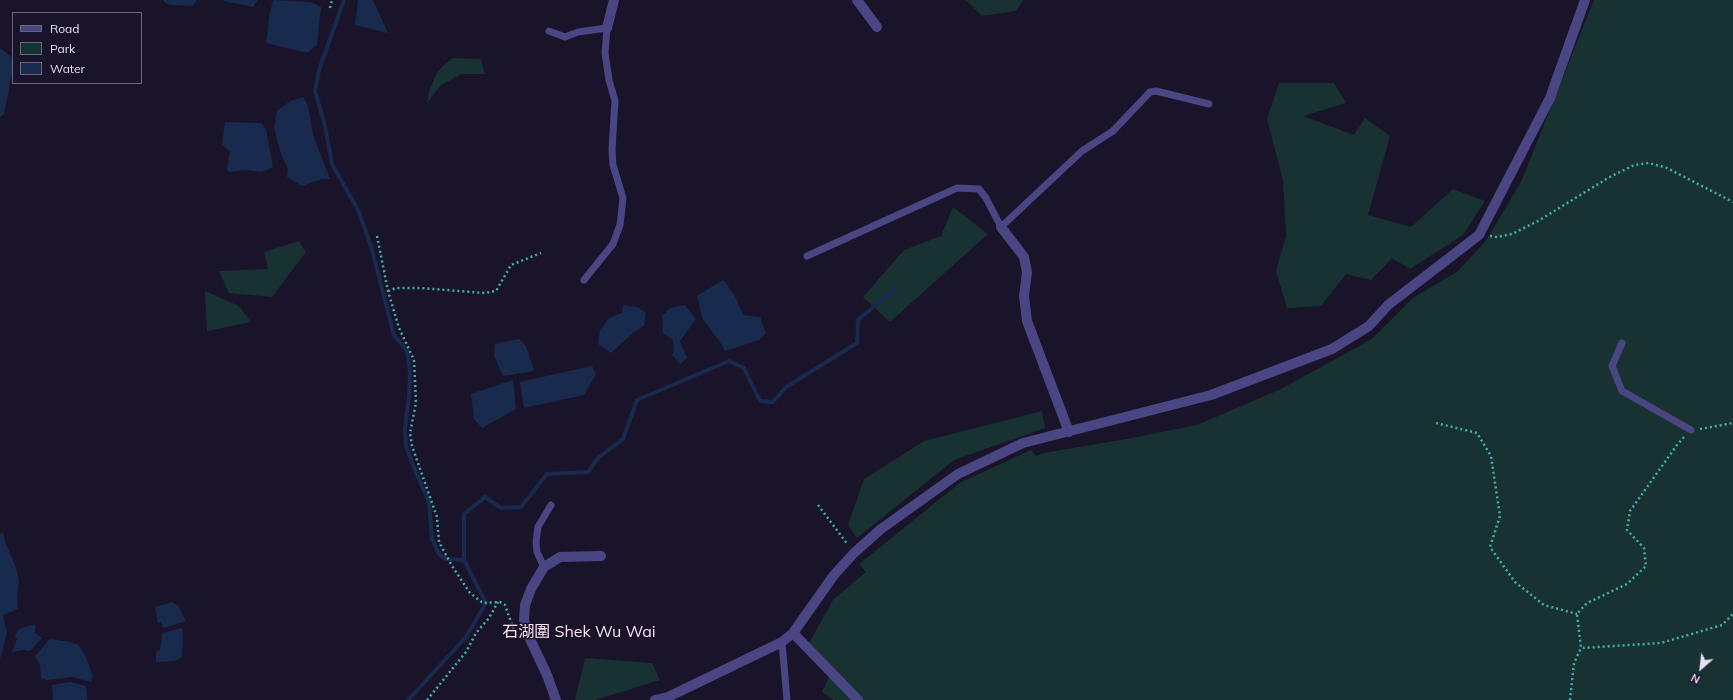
<!DOCTYPE html>
<html>
<head>
<meta charset="utf-8">
<style>
	body { margin:0 }
	#map { position:relative; width:1733px; height:700px; overflow:hidden; background:#191429; font-family:Mulish,sans-serif }
	canvas { display:block }
	.legend { position:absolute; left:12px; top:12px; width:130px; height:72px; box-sizing:border-box; background:#191429; border:1px solid #6a667d; margin:0; padding:5px 7px; list-style:none; font-size:12px; color:#e4e0fb }
	.legend li { display:flex; align-items:center; gap:8px; height:20px }
	.legend b { width:20px; border:1px solid #6a667d }
	.north { position:absolute; left:1681px; top:648px; width:40px; height:40px; -webkit-text-stroke:3px #191429; paint-order:stroke; rotate:208deg; font-size:11px; font-weight:700; line-height:16px; text-align:center; color:#e4e0fb }
	.north::after { content:''; display:block; margin:auto; width:14px; height:18px; background:#e4e0fb; clip-path:polygon(50% 0,100% 100%,50% 72%,0 100%) }
</style>
</head>
<body>
<div id="map">
<canvas width="1733" height="700"></canvas>
<ul class="legend">
<li><b style="height:5px;background:#4a4583"></b>Road</li>
<li><b style="height:11px;background:#183232"></b>Park</li>
<li><b style="height:11px;background:#182b4e"></b>Water</li>
</ul>
<div class="north">N</div>
</div>
<script>
const ctx = document.querySelector('canvas').getContext('2d');
ctx.lineJoin = 'round';
function fillPath(path, color) {
  ctx.fillStyle = color;
  ctx.fill(path, 'evenodd');
}
function toPath(rows) {
  const path = new Path2D();
  for (const r of rows) {
    path.moveTo(r[0], r[1]);
    for (let i = 2; i < r.length; i += 2) path.lineTo(r[i], r[i + 1]);
  }
  return path;
}
function stroke(path, color, width, dash) {
  ctx.strokeStyle = color;
  ctx.lineWidth = width;
  ctx.lineCap = dash ? 'butt' : 'round';
  ctx.setLineDash(dash || []);
  ctx.stroke(path);
}
function write(font, color, halo, rows, align = 'center') {
  ctx.font = font + ' Mulish,"Noto Sans TC",sans-serif';
  ctx.lineWidth = 3;
  ctx.setLineDash([]);
  ctx.textBaseline = 'middle';
  ctx.strokeStyle = halo;
  ctx.fillStyle = color;
  for (const [text, x, y, turn = 0] of rows) {
    ctx.save();
    ctx.translate(x, y);
    ctx.rotate((+turn || 0) * Math.PI / 180);
    ctx.textAlign = isNaN(turn) ? turn : align;
    if (halo) ctx.strokeText(text, 0, 0);
    ctx.fillText(text, 0, 0);
    ctx.restore();
  }
}
const green = toPath([
	[966,0,1023,0,1016,11,982,16],
	[1594,0,1733,0,1733,700,834,700,822,692,833,669,809,643,833,600,866,572,859,564,961,482,1031,450,1036,456,1044,453,1132,438,1197,425,1281,389,1372,339,1414,297,1457,272,1485,242,1521,182],
	[452,58,481,59,485,74,462,74,441,85,427,103,430,88,438,71],
	[1279,83,1334,83,1346,103,1303,116,1354,135,1365,118,1390,136,1368,215,1411,227,1453,189,1485,201,1463,235,1410,269,1392,258,1371,280,1346,274,1321,306,1287,308,1276,271,1286,236,1283,181,1267,119],
	[953,207,988,234,890,322,863,297,904,250,941,236],
	[299,241,306,252,272,297,229,293,219,271,268,269,264,252],
	[205,291,239,306,251,322,207,331],
	[1042,411,1045,428,954,460,857,538,848,525,864,479,924,441],
	[585,658,652,663,660,680,595,700,575,700]
]);
const water = toPath([
	[164,0,197,0,193,6,170,5,164,2],
	[223,0,258,0,253,7,224,1],
	[273,0,311,2,321,7,317,45,307,53,266,43,269,17],
	[358,0,373,0,388,33,355,25],
	[0,48,13,58,13,69,4,114,0,117],
	[303,97,308,106,313,135,330,179,322,179,302,186,287,177,288,169,281,154,274,128,277,111,290,101],
	[225,122,261,123,266,129,273,167,262,172,245,170,230,172,227,170,230,152,222,144],
	[723,280,734,294,743,315,760,317,766,333,759,340,725,351,720,342,702,318,697,296],
	[623,305,637,307,646,313,644,326,634,332,611,353,598,344,600,330,609,318,622,313],
	[685,305,696,319,680,341,687,358,680,364,672,355,674,350,673,340,663,333,662,316,670,308],
	[519,339,526,346,534,371,503,376,494,356,495,344],
	[592,366,596,374,584,395,524,408,520,382],
	[513,380,516,409,482,428,474,419,471,394],
	[3,533,5,542,15,565,19,581,17,597,18,609,3,615,7,633,0,659,0,534],
	[172,602,178,606,186,621,163,628,161,622,158,623,155,607],
	[35,624,35,633,42,638,30,651,23,650,12,652,17,639,15,635,19,629],
	[182,628,183,632,182,657,175,661,156,662,156,652,160,650,162,633],
	[50,639,71,642,78,645,85,655,93,676,91,682,72,677,47,680,41,678,40,665,35,656],
	[70,682,86,686,87,700,53,700,52,685]
]);
const stream = toPath([
	[344,0,319,70,315,91,325,126,332,164,358,210,371,246,394,335,407,351,410,372,409,396,405,429,406,446,415,470,429,502,432,539,439,554,446,559,464,560],
	[408,700,466,637,486,603,464,560,464,514,485,497,501,508,521,507,547,474,588,472,598,458,623,439,637,400,729,361,744,368,760,401,773,402,786,387,857,343,858,320,896,288]
]);
const path = toPath([
	[330,8,332,0],
	[377,236,388,291,399,328,414,360,416,403,410,433,412,446,437,517,439,542,452,566,470,593,483,603,500,602,505,605,516,636],
	[1490,236,1497,237,1512,234,1538,221,1608,178,1634,165,1649,163,1667,168,1733,202],
	[388,291,396,288,420,288,485,293,496,291,511,265,541,253],
	[1436,423,1477,433,1491,456,1500,516,1490,547,1515,582,1544,605,1577,614],
	[1700,429,1733,423],
	[1684,437,1677,445,1630,511,1627,530,1644,548,1646,566,1627,584,1587,603,1577,614,1581,648,1661,643,1722,625,1733,614],
	[818,505,848,545],
	[427,700,466,652,476,633,489,618,498,602],
	[1570,700,1574,663,1581,648]
]);
const lane = toPath([
	[549,31,565,37,578,32,607,28,605,53,609,80,615,101,612,149,613,165,623,198,620,225,613,244,584,280],
	[807,256,957,188,979,189,986,198,1001,227,1082,151,1113,131,1150,92,1156,91,1209,104],
	[1622,343,1612,366,1622,391,1691,430],
	[544,567,537,552,536,542,538,527,551,505],
	[782,642,787,700]
]);
const street = toPath([
	[857,0,877,27],
	[607,28,614,0],
	[1001,227,1024,257,1027,272,1024,296,1027,321,1069,432],
	[793,633,858,700],
	[556,700,547,675,530,639,524,620,525,605,531,589,544,567,560,557,601,556],
	[655,700,668,697,782,642,793,633,834,575,854,553,881,529,958,474,1023,443,1211,395,1332,349,1369,326,1388,305,1479,235,1550,98,1585,0]
]);
const quarterNames = [
	["石湖圍 Shek Wu Wai",579,632]
];
fillPath(green, '#183232');
fillPath(water, '#182b4e');
stroke(stream, '#182b4e', 4);
stroke(path, '#3fb0ae', 2.5, [2, 3]);
stroke(lane, '#4a4583', 7);
stroke(street, '#4a4583', 10);
write('16px', '#fce2f1', '#191429', quarterNames);
</script>
</body>
</html>
